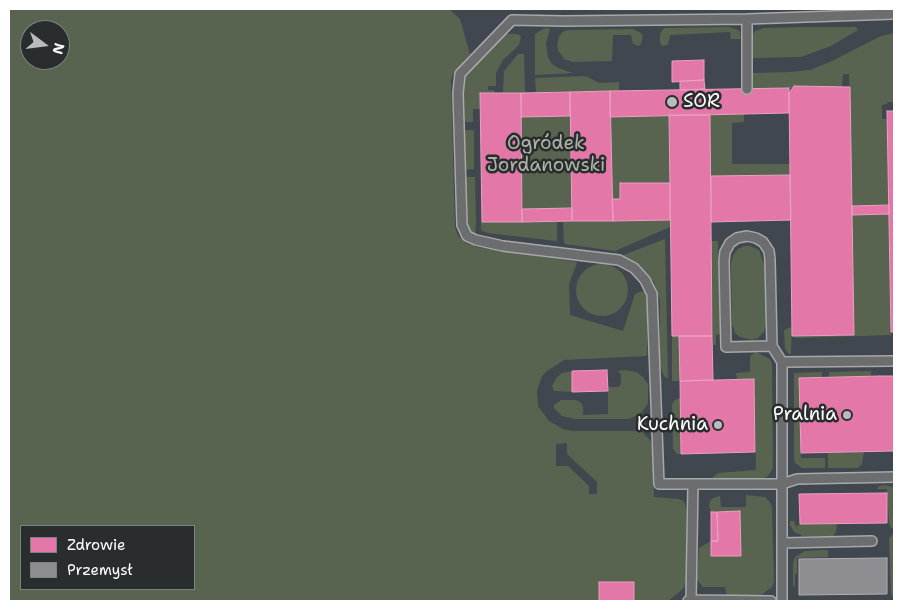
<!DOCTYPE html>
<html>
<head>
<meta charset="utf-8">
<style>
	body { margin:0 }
	#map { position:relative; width:903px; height:610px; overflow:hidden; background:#3b3d40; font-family:"Shantell Sans",sans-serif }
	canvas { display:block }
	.frame { position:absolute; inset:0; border:10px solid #fff; pointer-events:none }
	.legend { position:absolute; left:20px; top:525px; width:175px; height:65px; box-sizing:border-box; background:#2a2d2e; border:1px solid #7f8182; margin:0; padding:6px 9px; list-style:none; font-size:15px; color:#fff }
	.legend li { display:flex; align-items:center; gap:10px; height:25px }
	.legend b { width:25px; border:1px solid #7f8182 }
	.north { position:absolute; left:20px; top:20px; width:50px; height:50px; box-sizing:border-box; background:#2a2d2e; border:1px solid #7f8182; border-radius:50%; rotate:105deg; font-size:14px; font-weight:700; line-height:20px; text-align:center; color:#fff }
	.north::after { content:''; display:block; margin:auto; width:18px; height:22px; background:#babbbc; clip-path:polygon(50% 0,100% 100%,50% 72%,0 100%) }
</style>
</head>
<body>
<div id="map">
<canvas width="903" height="610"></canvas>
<div class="frame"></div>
<ul class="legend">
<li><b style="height:14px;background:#e377a8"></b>Zdrowie</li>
<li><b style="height:14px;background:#8d8d92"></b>Przemysł</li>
</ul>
<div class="north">N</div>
</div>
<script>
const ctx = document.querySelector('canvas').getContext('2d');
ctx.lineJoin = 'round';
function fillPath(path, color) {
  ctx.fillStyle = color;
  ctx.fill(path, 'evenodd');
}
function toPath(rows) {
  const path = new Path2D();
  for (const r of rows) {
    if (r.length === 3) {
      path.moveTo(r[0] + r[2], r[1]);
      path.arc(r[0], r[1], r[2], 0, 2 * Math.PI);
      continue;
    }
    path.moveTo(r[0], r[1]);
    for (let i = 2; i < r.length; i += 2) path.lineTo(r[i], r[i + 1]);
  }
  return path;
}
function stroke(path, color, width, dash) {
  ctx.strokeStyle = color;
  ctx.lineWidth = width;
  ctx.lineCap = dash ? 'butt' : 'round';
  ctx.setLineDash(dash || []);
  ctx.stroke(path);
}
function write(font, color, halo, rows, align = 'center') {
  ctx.font = font + ' "Shantell Sans",sans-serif';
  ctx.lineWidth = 5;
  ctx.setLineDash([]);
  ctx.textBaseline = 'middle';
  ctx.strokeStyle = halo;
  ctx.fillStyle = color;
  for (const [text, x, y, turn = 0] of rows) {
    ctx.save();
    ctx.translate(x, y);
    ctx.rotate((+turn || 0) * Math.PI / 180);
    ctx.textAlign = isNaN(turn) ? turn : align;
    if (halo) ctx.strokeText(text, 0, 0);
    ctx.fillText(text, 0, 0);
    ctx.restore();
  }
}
const built = toPath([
	[431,9,894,9,894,601,533,601,439,244]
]);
const green = toPath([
	[9,9,449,9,460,19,470,54,453,74,451,81,455,227,458,236,466,243,476,247,577,262,569,284,570,315,623,331,635,294,639,292,645,291,647,298,648,307,647,354,646,356,564,360,547,371,542,376,537,391,538,406,549,421,563,429,573,431,635,431,642,432,650,440,653,450,654,497,678,499,684,501,686,509,687,579,683,589,668,601,634,601,634,582,599,582,599,601,9,601],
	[30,30,60,30,60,60,30,60],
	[567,443,567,454,597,482,597,494,589,494,589,486,568,466,556,466,556,444],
	[21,526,194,526,194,589,21,589],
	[729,27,738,30,740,32,741,39,731,39,730,32,670,35,668,45,662,46,660,43,660,34,664,28],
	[801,27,856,27,858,30,831,46,801,57,753,58,752,37,755,31,764,28],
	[545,28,550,29,546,43,548,57,552,64,558,68,573,73,535,75,535,34],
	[633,29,641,33,643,36,641,44,639,46,633,44,631,35,613,35,612,61,573,62,564,59,558,50,557,45,559,36,564,31,568,30],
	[894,33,894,102,887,102,887,104,882,105,882,119,887,119,889,205,852,206,849,74,843,74,842,87,753,89,753,73,790,72,810,70,830,62,881,36],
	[506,34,517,34,521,36,519,45,503,60,496,73,496,86,488,86,488,90,494,90,495,93,480,93,481,109,473,109,473,122,463,122,462,93,464,78,501,35],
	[518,54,524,54,525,93,503,93,504,71],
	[586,76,599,83,619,82,619,91,536,92,535,78],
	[744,114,744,122,732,123,732,164,790,164,790,175,711,176,710,115],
	[669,115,670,183,620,183,620,199,612,199,610,117],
	[570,116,572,208,522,209,521,117],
	[463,130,474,130,474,169,464,170],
	[464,177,475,177,476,223,475,234,468,231,465,226],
	[889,214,891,335,795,338,794,336,854,335,852,215],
	[481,220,482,222,557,222,557,241,487,233,481,230],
	[670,220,670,227,615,251,565,244,564,242,563,221],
	[665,239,668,379,664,376,660,366,660,301,654,282,640,266,621,256],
	[711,241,718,241,720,334,716,335,716,345,713,345],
	[744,246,750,246,759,250,765,267,766,323,764,332,758,338,752,340,740,337,735,333,732,324,731,262,734,254,738,249],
	[602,290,26],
	[792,327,791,354,789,354,785,349,784,331,786,329],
	[672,336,679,336,680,381,672,381],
	[756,352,770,359,772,364,773,468,768,476,760,480,717,481,713,477,718,473,756,470,754,380,737,380,736,373,750,372,750,356],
	[625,370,636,372,643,377,648,384,648,403,642,412,636,416,629,419,575,419,562,416,554,408,554,405,561,400,576,400,580,402,583,406,583,415,608,414,608,387,618,387,621,384,621,374,617,371],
	[572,371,572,392,554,391,552,386,557,377,562,373],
	[871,371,871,376,829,377,829,372],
	[822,372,822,377,799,378,801,458,825,458,825,468,802,468,795,463,794,459,794,373],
	[680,398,681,454,677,454,673,449,672,404,675,400],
	[864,452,862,464,858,468,828,468,828,453],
	[883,485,894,487,894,528,891,528,889,523,887,489,877,489,879,486],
	[746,495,765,497,770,502,772,508,774,582,772,587,761,595,727,596,725,587,703,587,697,580,699,548,711,541,711,556,741,556,740,512,711,512,709,506,710,501,713,498,720,496,721,507,746,507],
	[790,521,794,521,796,527,800,524,837,524,836,532,833,536,803,536,794,532,790,525],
	[894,533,894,595,891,596,889,538],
	[828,550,828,557,797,558,797,574,795,574,795,586,793,586,793,563,795,557,805,551]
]);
const health = toPath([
	[704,60,704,80,672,82,672,61,704,60],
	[704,80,705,89,680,90,680,81,704,80],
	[794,86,850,87,854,335,792,336,789,93,794,86],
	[789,88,789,113,610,117,610,91,789,88],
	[610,91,613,221,572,221,570,92,610,91],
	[570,92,570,116,521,117,521,93,570,92],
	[480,93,521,93,522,222,482,222,480,93],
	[887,111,894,111,894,332,891,332,887,111],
	[669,115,710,115,712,336,672,336,669,115],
	[790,175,791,220,711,222,711,176,790,175],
	[620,183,670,183,670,220,613,221,612,199,620,199,620,183],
	[889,205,889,214,852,215,852,206,889,205],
	[572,208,572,221,522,222,522,209,572,208],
	[679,336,712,336,713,380,680,381,679,336],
	[607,370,608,391,572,392,572,371,607,370],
	[880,376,894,376,894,451,801,453,799,378,880,376],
	[754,379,755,452,681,454,680,381,754,379],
	[887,493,887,523,800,524,799,494,887,493],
	[740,511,741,556,711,556,711,541,718,541,717,512,740,511],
	[711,512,717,512,718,541,711,541,711,512],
	[599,582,634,582,634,601,599,601,599,582]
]);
const industry = toPath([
	[887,558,887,594,799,595,799,559,887,558]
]);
const lane = toPath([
	[747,19,747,89],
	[772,346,726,347,724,261,725,252,730,243,737,238,747,236,756,238,763,242,769,251,770,260,772,346,782,362,782,484,797,479,894,477],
	[782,362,894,361],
	[783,543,872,541],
	[691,600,693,484],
	[688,601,691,600,771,601],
	[782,601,782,484,659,484,652,294,645,280,634,268,619,260,503,246,476,240,467,236,462,225,458,93,460,74,512,20,564,21,747,19,894,14]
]);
const markers = [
	[672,102,6,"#babbbc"],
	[847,415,5,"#babbbc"],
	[718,425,5,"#babbbc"]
];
const poiNames = [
	["SOR",683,102,"left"],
	["Pralnia",837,415],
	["Kuchnia",708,425]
];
const parkNames = [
	["Ogródek",546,144],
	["Jordanowski",546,166]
];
fillPath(built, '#41474f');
fillPath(green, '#586450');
fillPath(health, '#e377a8');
stroke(health, '#eba0c2', 1);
fillPath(industry, '#8d8d92');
stroke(industry, '#afafb3', 1);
stroke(lane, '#a7a8a9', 12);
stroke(lane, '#6c6d6e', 9);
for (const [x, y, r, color] of markers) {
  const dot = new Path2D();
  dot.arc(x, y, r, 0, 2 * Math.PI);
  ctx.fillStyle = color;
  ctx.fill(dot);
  stroke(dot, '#2a2d2e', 2);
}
write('19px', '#fff', '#2a2d2e', poiNames, 'right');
write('19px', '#aeb4a8', '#2a2d2e', parkNames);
</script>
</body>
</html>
